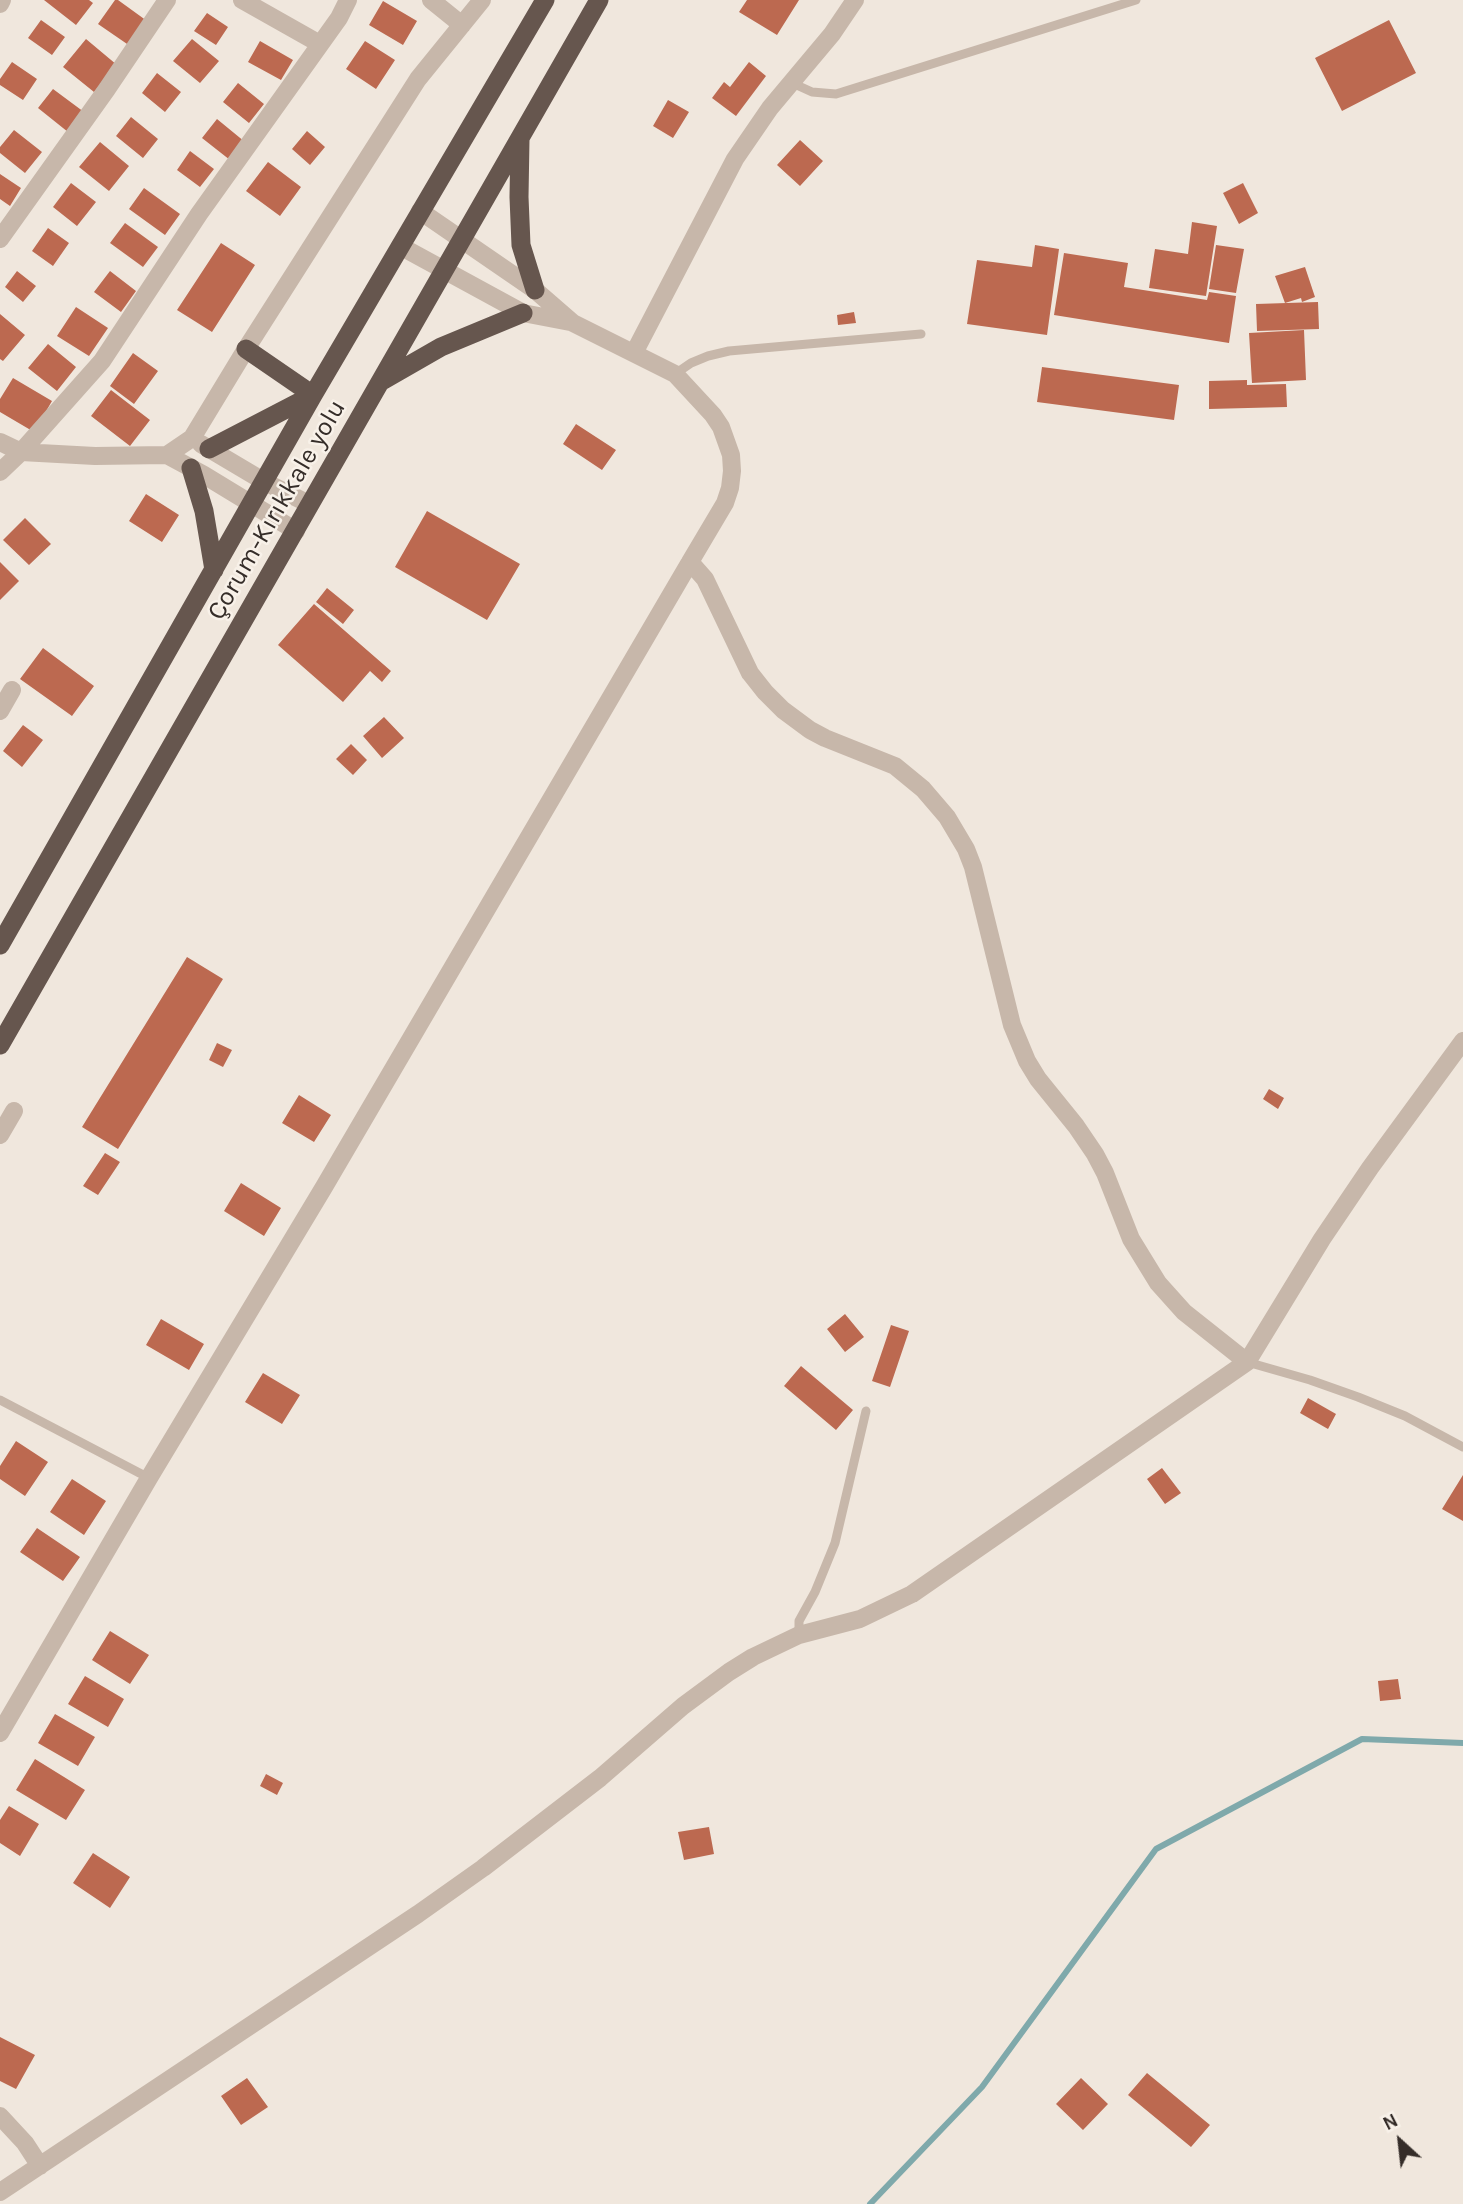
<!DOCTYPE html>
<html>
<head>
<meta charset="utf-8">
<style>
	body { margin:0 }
	#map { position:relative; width:1463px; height:2204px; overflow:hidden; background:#f0e7dd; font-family:Karla,sans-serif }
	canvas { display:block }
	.north { position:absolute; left:1365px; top:2106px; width:70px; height:70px; -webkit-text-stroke:5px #f8f1e9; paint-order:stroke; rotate:333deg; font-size:19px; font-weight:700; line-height:28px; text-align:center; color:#352d29 }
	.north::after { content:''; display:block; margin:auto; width:24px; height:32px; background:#352d29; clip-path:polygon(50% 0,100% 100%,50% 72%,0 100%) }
</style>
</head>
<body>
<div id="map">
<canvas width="1463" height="2204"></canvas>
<div class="north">N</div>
</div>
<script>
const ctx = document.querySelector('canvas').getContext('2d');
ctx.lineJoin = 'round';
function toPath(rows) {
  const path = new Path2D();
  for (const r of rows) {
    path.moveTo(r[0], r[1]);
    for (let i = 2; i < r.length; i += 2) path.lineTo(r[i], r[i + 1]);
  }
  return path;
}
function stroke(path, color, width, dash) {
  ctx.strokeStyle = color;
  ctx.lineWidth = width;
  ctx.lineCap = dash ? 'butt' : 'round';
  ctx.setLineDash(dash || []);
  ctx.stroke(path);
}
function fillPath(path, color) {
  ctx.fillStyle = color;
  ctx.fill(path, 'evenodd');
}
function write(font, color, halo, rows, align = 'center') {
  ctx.font = font + ' Karla,sans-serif';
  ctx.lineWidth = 5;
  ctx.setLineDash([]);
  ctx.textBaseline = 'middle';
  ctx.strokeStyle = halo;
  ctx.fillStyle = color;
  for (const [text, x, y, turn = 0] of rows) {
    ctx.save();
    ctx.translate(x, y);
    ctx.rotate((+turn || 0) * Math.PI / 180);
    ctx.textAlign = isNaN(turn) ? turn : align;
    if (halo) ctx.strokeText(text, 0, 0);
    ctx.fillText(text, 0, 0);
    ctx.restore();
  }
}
const stream = toPath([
	[870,2204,982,2087,1156,1849,1362,1739,1463,1743]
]);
const building = toPath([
	[44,0,89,0,93,3,76,25],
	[115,0,118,0,147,21,130,46,98,24],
	[747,0,799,0,777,35,739,12],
	[383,1,417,21,403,45,369,25],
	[207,13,228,27,216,45,194,31],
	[41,20,65,37,52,55,28,38],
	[1389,20,1416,73,1342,111,1315,58],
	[86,39,117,65,94,92,63,67],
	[192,39,219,61,200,83,173,61],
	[260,41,293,60,281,80,248,62],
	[365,41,395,60,376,89,346,69],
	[12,62,37,79,23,100,0,85,0,79],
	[749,62,766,76,736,116,712,98,724,82,730,87],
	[157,73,181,92,165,112,142,93],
	[238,83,264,104,249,123,223,102],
	[53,89,84,112,68,132,38,108],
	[668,100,689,112,673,138,653,126],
	[131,117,158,139,143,158,116,136],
	[217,119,245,142,230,160,202,138],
	[14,130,42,152,25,173,0,153,0,147],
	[307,131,325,147,310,165,292,149],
	[800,140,823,161,800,186,777,165],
	[100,142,129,166,109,191,79,167],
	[190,151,214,169,200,187,177,170],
	[268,162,301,187,280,216,246,191],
	[0,174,21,188,10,206,0,199],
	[71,183,96,202,77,226,53,207],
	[1243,183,1258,213,1239,224,1223,193],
	[144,188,180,214,165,235,129,209],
	[1192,222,1217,226,1206,296,1149,288,1155,249,1188,254],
	[125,223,158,247,143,267,110,243],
	[48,228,69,243,53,266,32,251],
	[221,243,255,265,212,332,177,310],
	[1035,245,1059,249,1047,335,967,324,977,260,1032,267],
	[1216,245,1244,249,1236,293,1209,289],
	[1064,253,1128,263,1124,287,1207,300,1209,292,1236,296,1229,343,1054,315],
	[1305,267,1315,297,1302,302,1301,298,1285,303,1275,276],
	[17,271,36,286,23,302,5,287],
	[110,271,136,291,121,312,94,292],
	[1318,302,1319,329,1257,331,1256,304],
	[76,307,108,328,89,356,57,336],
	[854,312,856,323,838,325,837,315],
	[0,314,25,335,3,361,0,359],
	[1304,330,1306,380,1252,383,1249,333],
	[48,344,76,367,57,391,28,368],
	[133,353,158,371,134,404,110,386],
	[1042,367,1179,385,1174,420,1037,402],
	[13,378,52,401,34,432,0,412,0,399],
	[1247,380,1247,385,1286,384,1287,407,1209,409,1209,381],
	[111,390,150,420,130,446,91,416],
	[576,424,616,450,602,470,563,444],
	[146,494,179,515,162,542,129,521],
	[427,511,520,564,487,620,395,567],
	[25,518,51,544,29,565,3,540],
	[0,562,19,581,0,600],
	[327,588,354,610,343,624,316,602],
	[314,604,391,671,382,682,370,671,343,702,278,645],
	[43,648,94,686,72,716,20,679],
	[384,717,404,738,382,758,363,736],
	[23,725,43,740,22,767,3,751],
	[351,744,367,760,353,775,336,759],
	[187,957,223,979,118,1149,82,1127],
	[217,1043,232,1050,223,1067,209,1060],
	[1269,1089,1284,1098,1278,1109,1263,1099],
	[299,1095,331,1115,314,1142,282,1123],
	[105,1153,120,1162,98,1195,83,1186],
	[241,1183,281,1208,264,1236,224,1211],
	[845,1314,864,1337,845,1352,827,1329],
	[161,1319,204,1344,189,1370,146,1345],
	[891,1325,909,1331,890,1387,872,1381],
	[801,1366,853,1410,836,1430,784,1386],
	[263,1373,300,1395,282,1424,245,1402],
	[1308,1398,1336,1414,1328,1429,1300,1413],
	[16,1441,48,1462,25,1496,0,1479,0,1466],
	[1162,1468,1181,1493,1165,1504,1147,1479],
	[1463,1475,1463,1521,1442,1509],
	[72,1479,106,1501,84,1535,50,1512],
	[37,1528,80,1557,63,1581,20,1552],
	[110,1631,149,1655,130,1684,92,1660],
	[85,1676,124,1699,108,1727,68,1704],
	[1398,1679,1401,1699,1380,1701,1378,1681],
	[55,1714,95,1737,78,1766,38,1743],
	[35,1759,85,1790,66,1820,16,1790],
	[266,1774,283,1783,277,1795,260,1786],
	[9,1806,39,1824,20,1856,0,1843,0,1820],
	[709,1827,714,1854,684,1860,678,1832],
	[93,1853,130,1877,110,1908,73,1883],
	[0,2037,35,2055,16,2089,0,2081],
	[1147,2073,1210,2125,1191,2147,1128,2095],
	[247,2078,268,2107,241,2125,221,2096],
	[1081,2078,1108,2104,1083,2130,1056,2104]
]);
const service = toPath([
	[790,82,812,92,836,94,1136,0],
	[675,374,691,363,708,356,729,351,921,334],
	[1247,1362,1310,1380,1358,1397,1405,1416,1463,1447],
	[0,1400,149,1478],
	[799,1635,799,1621,815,1592,835,1543,866,1411]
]);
const minor = toPath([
	[242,0,320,44],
	[431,0,462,25],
	[0,4,2,0],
	[0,239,107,89,167,0],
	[400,246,523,313,570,322],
	[634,353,735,159,770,108,832,34,855,0],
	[0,442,21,452,95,456,167,455,204,475,296,531],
	[201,444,265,482,309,504],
	[167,455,192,438,246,349,418,79,482,0],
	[0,472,21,452,102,361,199,214,339,18,348,0],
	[690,562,705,579,750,673,765,692,783,710,810,730,825,738,895,766,923,789,947,817,966,849,973,867,1012,1025,1027,1061,1038,1079,1076,1126,1095,1154,1105,1173,1131,1239,1158,1283,1184,1312,1247,1362],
	[0,711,12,690],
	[0,1135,14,1111],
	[0,1733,149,1478,324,1187,690,562,725,503,730,488,732,471,731,455,721,427,713,415,675,374,573,323,535,290,420,211],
	[0,2116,25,2143,40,2166],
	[0,2192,418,1914,483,1868,600,1778,683,1706,729,1672,753,1657,799,1635,860,1619,912,1594,1247,1362,1322,1239,1370,1168,1463,1041]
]);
const trunk = toPath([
	[520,139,519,197,521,245,535,290],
	[380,382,441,347,523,313],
	[209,449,313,395,246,349],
	[191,468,204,511,214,570],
	[0,945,313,395,545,0],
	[0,1045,599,0]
]);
const streetNames = [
	["Çorum-Kırıkkale yolu",277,510,-60]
];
stroke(stream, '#7fa9ab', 6);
fillPath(building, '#bc6950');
stroke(service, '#c7b7aa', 9);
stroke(minor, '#c7b7aa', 18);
stroke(trunk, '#66564e', 19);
write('26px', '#352d29', '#f8f1e9', streetNames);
</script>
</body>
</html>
